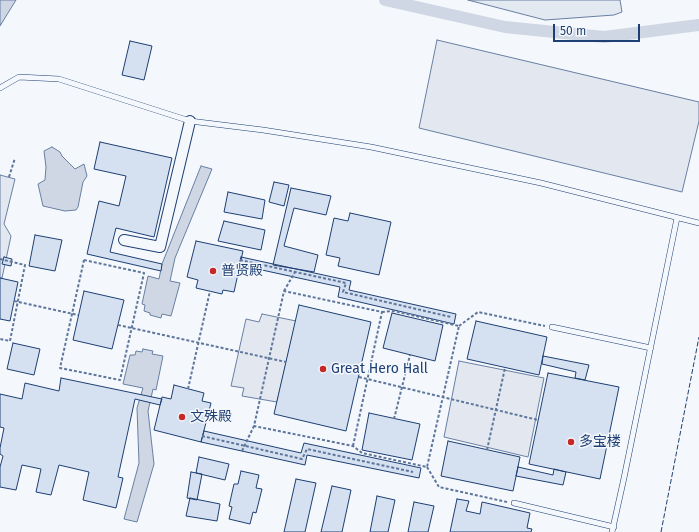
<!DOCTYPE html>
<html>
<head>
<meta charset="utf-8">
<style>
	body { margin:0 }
	#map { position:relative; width:699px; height:532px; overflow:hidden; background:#f4f7fb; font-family:"Fira Sans",sans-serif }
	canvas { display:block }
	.scale { position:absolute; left:553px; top:24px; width:87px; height:18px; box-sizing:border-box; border:2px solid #1d3f73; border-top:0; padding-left:5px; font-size:12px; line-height:14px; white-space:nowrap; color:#1d3f73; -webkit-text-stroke:3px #f4f7fb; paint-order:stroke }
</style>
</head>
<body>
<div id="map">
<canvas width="699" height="532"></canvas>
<div class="scale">50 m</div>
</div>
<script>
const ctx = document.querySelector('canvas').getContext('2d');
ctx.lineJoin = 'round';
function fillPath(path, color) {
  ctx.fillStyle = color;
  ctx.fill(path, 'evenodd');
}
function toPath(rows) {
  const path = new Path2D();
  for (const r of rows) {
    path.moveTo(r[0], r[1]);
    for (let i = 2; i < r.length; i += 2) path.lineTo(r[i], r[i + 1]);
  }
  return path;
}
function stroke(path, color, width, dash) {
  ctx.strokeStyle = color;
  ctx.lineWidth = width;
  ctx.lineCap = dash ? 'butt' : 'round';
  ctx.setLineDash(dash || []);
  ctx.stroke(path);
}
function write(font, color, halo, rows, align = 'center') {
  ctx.font = font + ' "Fira Sans","Noto Sans SC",sans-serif';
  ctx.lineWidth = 3;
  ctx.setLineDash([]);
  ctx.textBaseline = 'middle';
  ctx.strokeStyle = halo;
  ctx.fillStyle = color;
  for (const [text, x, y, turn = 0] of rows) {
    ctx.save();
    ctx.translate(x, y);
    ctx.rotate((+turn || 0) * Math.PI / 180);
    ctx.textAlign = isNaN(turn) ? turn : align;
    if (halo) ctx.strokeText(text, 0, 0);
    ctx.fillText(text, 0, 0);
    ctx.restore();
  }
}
const green = toPath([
	[468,0,620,0,622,12,614,15,545,20,468,0]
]);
const parking = toPath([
	[437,40,699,102,699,121,682,192,419,128,437,40],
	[0,175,15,179,4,224,11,236,2,278,0,278,0,175],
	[262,314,296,321,277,402,242,396,244,388,231,386,246,319,259,322,262,314],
	[459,361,544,378,528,457,444,437,459,361]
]);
const water = toPath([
	[0,0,16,0,0,26,0,0],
	[52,147,60,152,62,156,75,169,84,164,87,176,83,182,78,207,76,210,65,211,43,206,38,184,45,180,46,167,44,151,52,147],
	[201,166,212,169,175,258,170,281,180,283,171,316,162,314,161,318,150,315,150,313,144,311,145,305,142,304,148,276,159,279,162,264,201,166],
	[143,349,153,351,152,354,163,356,156,390,153,389,148,411,154,464,137,522,124,519,139,463,137,408,143,388,123,384,130,355,135,355,136,351,142,352,143,349]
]);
const canal = toPath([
	[385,0,505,27,604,37,699,25]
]);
const building = toPath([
	[130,41,152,46,144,80,122,75,130,41],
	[100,142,172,158,154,237,116,228,110,252,162,264,161,271,87,254,99,201,119,206,126,176,94,169,100,142],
	[274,182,289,185,284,206,269,202,274,182],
	[291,188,331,196,326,215,294,208,284,246,318,255,314,272,273,265,291,188],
	[228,192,265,200,262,219,224,212,228,192],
	[350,213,391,222,379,275,338,266,340,258,326,255,334,218,348,221,350,213],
	[224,221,265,230,261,250,218,241,224,221],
	[35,235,62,240,55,271,29,266,35,235],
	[196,241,243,251,234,292,223,290,222,294,196,288,198,280,187,277,196,241],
	[4,257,12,259,11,266,2,264,4,257],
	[241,257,351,281,349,290,456,314,454,324,338,297,340,287,239,265,241,257],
	[0,278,18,282,10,321,0,319,0,278],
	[84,291,124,300,112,349,73,340,84,291],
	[299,305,371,322,346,431,274,414,299,305],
	[392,313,443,325,435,361,383,348,392,313],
	[476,321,547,337,539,375,467,359,476,321],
	[13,343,40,349,34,375,7,369,13,343],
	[543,356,589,365,585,380,575,378,576,372,542,364,543,356],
	[548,373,619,387,600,479,529,464,548,373],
	[61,378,162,399,160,405,135,399,118,477,123,478,116,508,83,500,89,472,59,465,51,495,36,492,41,469,22,465,16,490,0,487,0,467,3,456,0,454,0,448,4,428,0,427,0,394,22,399,25,383,59,391,61,378],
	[174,385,204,393,202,401,211,403,201,442,154,430,162,397,171,399,174,385],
	[369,413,420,424,412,460,362,450,369,413],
	[204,431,301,453,304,443,421,468,419,478,307,455,305,465,201,442,204,431],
	[448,441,520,457,513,491,441,476,448,441],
	[199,457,229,464,225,480,196,473,199,457],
	[518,467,553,475,554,469,566,472,563,485,516,476,518,467],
	[241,471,259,475,256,488,262,489,256,513,253,512,250,524,229,519,232,507,229,506,234,484,238,484,241,471],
	[191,472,202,474,197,500,187,498,191,472],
	[296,479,316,483,305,532,284,532,296,479],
	[332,486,351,490,342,532,321,532,332,486],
	[377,496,395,500,388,532,370,532,377,496],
	[190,498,220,504,217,521,186,516,190,498],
	[457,499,469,501,466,511,480,514,482,502,530,513,527,528,532,529,531,532,450,532,457,499],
	[414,502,434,506,428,532,408,532,414,502]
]);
const path = toPath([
	[9,177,15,158],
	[0,259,25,265,10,341,0,339],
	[84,260,144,273,120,380,60,368,84,260],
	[240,260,346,283,343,292,451,317],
	[284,291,295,272],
	[14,301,78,315],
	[118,325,286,362],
	[459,326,478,312,545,326],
	[359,377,538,420],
	[188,389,210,291],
	[394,419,410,355],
	[202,436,302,459,307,449,413,472],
	[353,446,382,312,284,291,254,426,353,446,362,453,427,467,459,326,394,311,382,312],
	[487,450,505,368],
	[242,451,254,426],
	[427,467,439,487,507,502]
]);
const service = toPath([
	[0,88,19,77,59,79,190,121,263,130,371,147,541,183,699,223],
	[552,327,651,348],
	[514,503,614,527],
	[612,532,624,478,677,218]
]);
const minor = toPath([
	[124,240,160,247,190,121]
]);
const fence = toPath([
	[661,532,699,337]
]);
const markers = [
	[213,271,4,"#c62828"],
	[323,369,4,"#c62828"],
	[182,417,4,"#c62828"],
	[571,442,4,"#c62828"]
];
const poiNames = [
	["普贤殿",221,271],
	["Great Hero Hall",331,369],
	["文殊殿",190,417],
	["多宝楼",579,442]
];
fillPath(green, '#e3e9f0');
stroke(green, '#687fa3', 1);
fillPath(parking, '#e3e8f0');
stroke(parking, '#687fa3', 1);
fillPath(water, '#cfd7e4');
stroke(water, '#687fa3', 1);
stroke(canal, '#cfd7e4', 12);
fillPath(building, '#d5e0f0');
stroke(building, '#1d3f73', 1);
stroke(service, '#1d3f73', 6);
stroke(minor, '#1d3f73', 12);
stroke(path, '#5e769c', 2, [3, 2]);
stroke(service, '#f4f7fb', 5);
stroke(minor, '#f4f7fb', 10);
stroke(fence, '#1d3f73', 1, [5, 2]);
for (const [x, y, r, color] of markers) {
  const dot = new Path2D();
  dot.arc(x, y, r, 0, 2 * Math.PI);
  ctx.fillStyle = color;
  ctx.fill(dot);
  stroke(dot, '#f4f7fb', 1.5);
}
write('14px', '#1d3f73', '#f4f7fb', poiNames, 'left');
</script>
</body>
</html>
